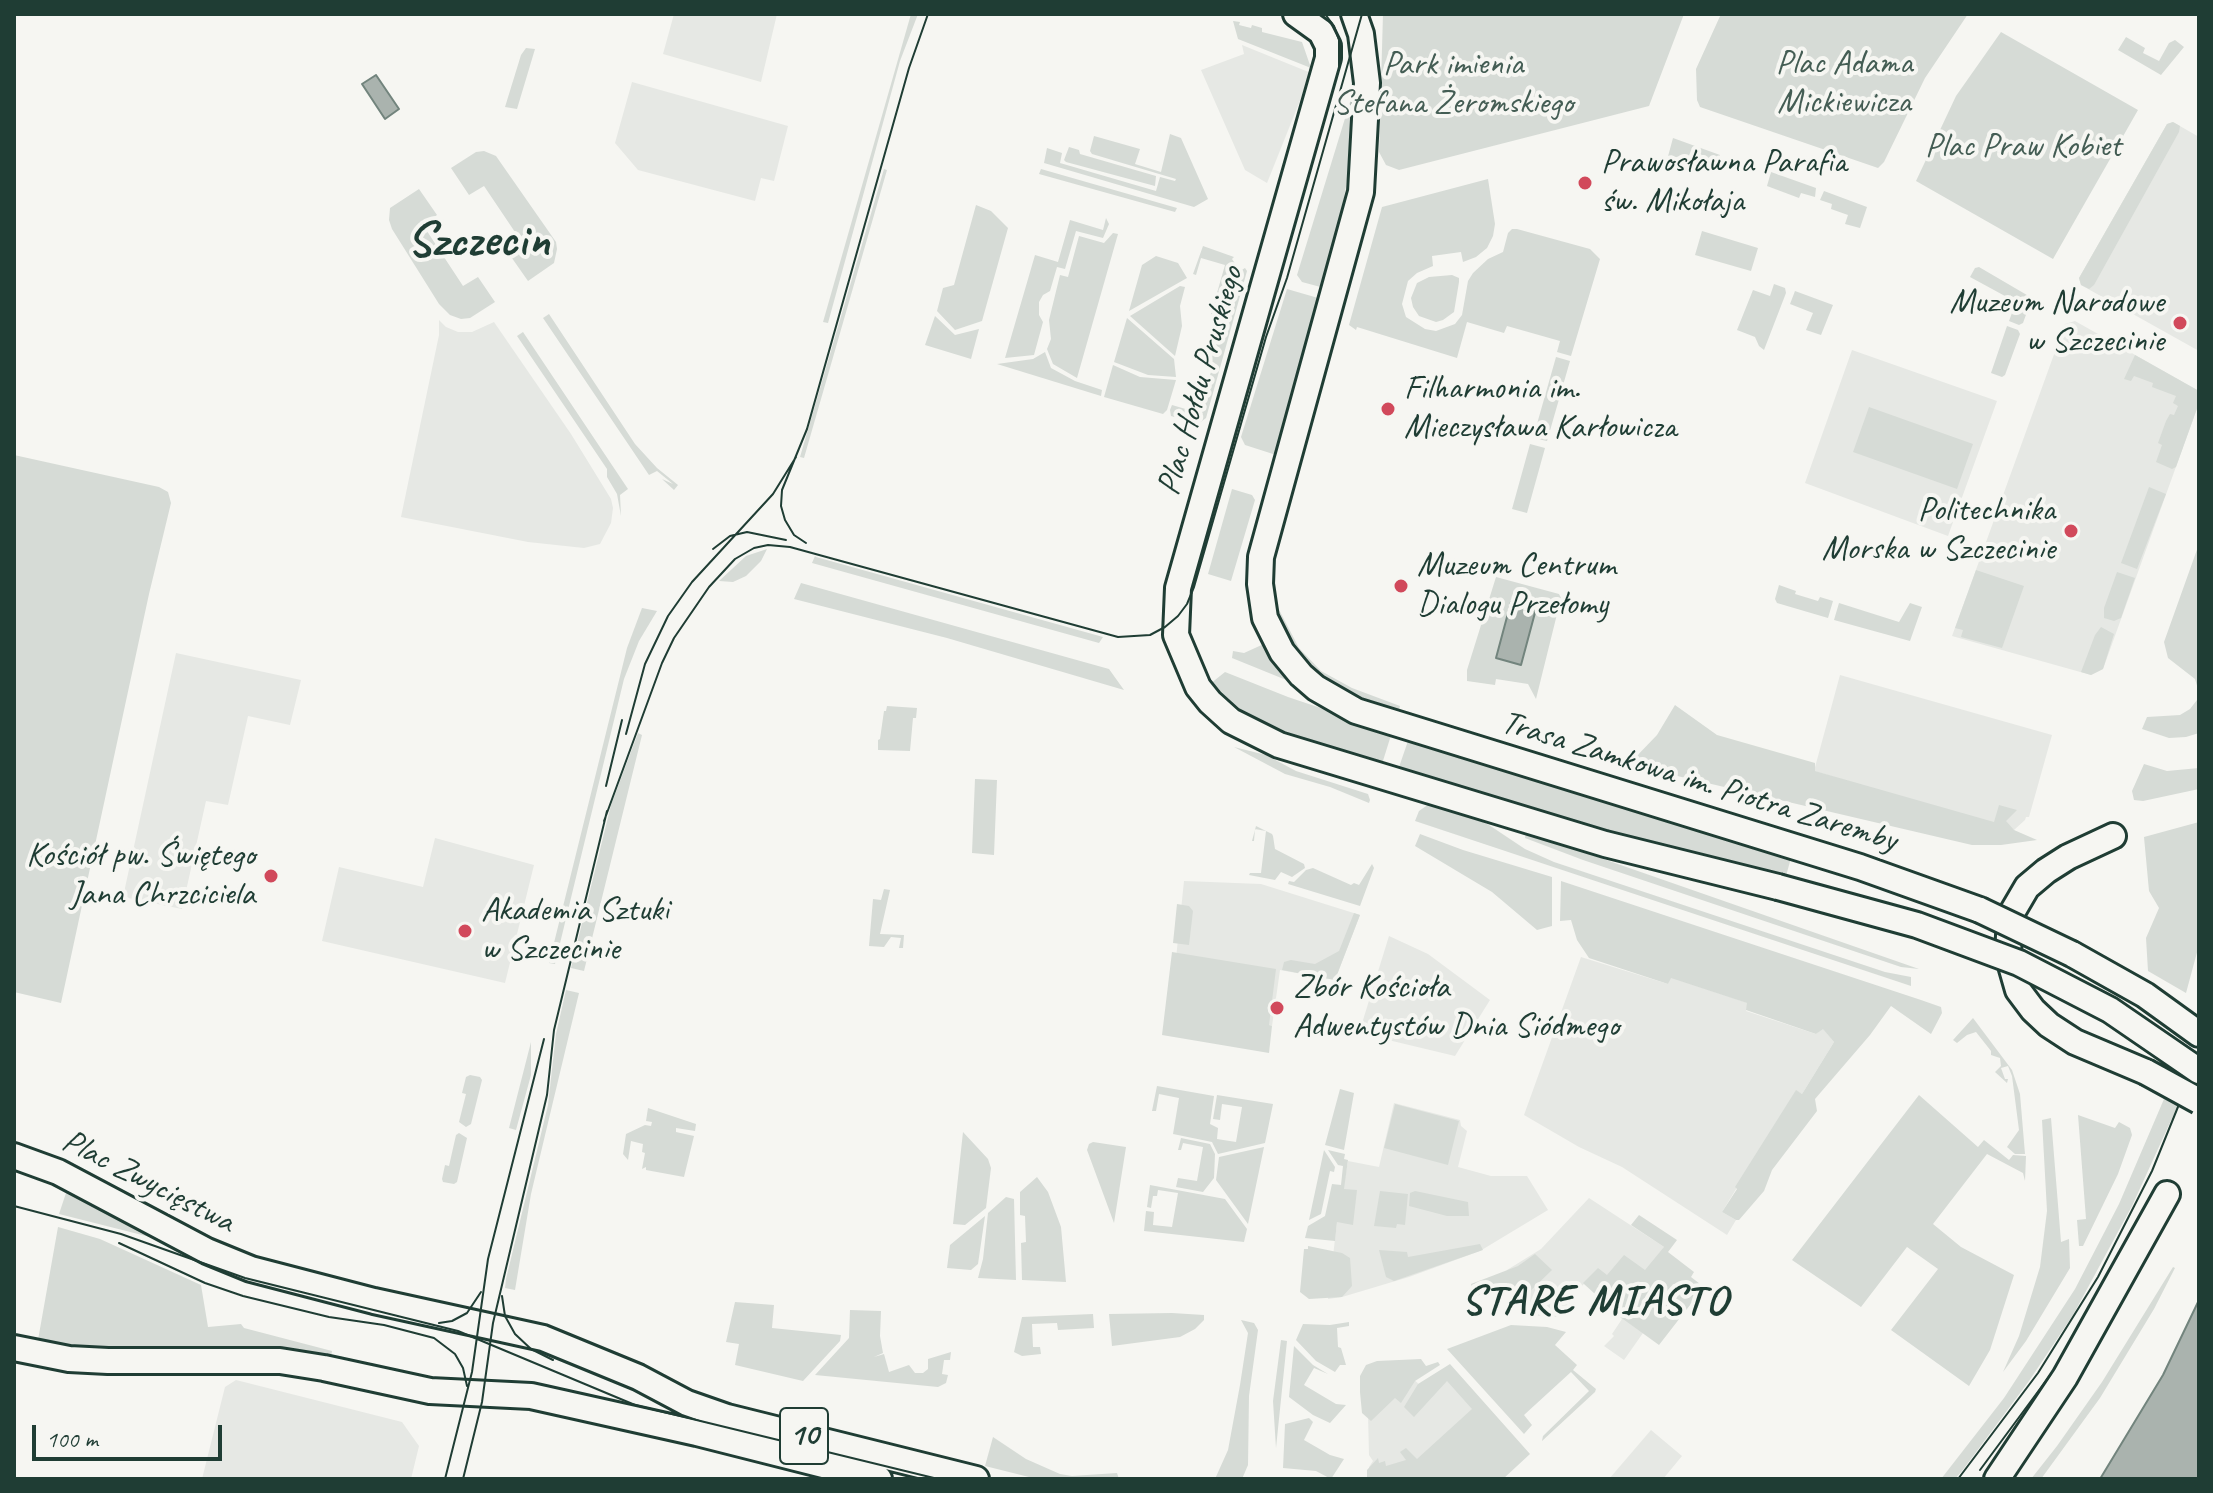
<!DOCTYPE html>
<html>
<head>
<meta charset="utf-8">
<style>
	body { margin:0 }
	#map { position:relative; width:2213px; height:1493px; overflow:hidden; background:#f6f6f2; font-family:Caveat,sans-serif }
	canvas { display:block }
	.frame { position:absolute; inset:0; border:16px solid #1f3d34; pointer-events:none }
	.scale { position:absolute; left:32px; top:1425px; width:190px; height:36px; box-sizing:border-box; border:4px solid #1f3d34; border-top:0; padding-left:10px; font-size:24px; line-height:28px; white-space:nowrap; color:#1f3d34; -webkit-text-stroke:6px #f6f6f2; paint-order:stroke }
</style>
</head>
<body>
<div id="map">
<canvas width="2213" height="1493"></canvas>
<div class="frame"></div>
<div class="scale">100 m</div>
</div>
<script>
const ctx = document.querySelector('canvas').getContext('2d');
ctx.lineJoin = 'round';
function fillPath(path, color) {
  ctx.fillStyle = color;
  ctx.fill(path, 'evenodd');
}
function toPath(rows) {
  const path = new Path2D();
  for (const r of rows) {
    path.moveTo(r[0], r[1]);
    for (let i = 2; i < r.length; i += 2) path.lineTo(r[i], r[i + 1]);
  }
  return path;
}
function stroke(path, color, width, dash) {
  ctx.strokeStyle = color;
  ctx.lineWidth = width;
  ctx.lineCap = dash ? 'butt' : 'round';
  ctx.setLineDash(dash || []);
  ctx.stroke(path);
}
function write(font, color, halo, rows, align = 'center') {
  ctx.font = font + ' Caveat,sans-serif';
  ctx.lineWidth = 8;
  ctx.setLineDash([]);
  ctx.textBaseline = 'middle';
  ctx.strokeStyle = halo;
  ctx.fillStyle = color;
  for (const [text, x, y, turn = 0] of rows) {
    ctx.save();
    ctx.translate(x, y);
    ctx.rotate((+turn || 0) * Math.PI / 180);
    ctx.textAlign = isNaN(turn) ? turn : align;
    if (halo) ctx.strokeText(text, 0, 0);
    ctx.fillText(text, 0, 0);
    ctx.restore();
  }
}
const built = toPath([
	[674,14,777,14,761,82,663,54],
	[1242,45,1311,73,1267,183,1245,170,1201,70,1244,54],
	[632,82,788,126,774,181,761,178,755,201,638,170,615,143],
	[2173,122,2199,137,2199,351,2081,285,2079,278,2167,124],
	[439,320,446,327,458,332,472,332,494,322,571,434,611,499,613,508,611,523,600,544,584,548,528,542,401,517,439,335],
	[2075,321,2199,391,2199,403,2103,669,2091,675,1952,636,2065,324],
	[1852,350,1997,401,1948,536,1805,483],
	[176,653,301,680,290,725,248,716,228,805,206,801,182,909,123,897],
	[1840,675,2052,735,2029,817,2026,817,2025,820,2014,830,1814,771],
	[435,838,534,865,505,983,322,941,339,867,423,887],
	[1184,881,1261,884,1360,915,1335,980,1280,970,1272,1026,1171,1007],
	[1389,936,1428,954,1490,1000,1455,1056,1359,1033],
	[1581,957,1668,984,1670,977,1748,1003,1746,1011,1816,1034,1823,1028,1834,1042,1802,1094,1796,1091,1722,1212,1736,1220,1727,1235,1622,1167,1579,1147,1524,1115],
	[1394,1103,1460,1120,1461,1126,1467,1131,1458,1167,1491,1176,1527,1176,1548,1210,1480,1251,1409,1277,1342,1297,1328,1299,1337,1222,1348,1161,1379,1167],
	[1589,1198,1664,1247,1643,1333,1624,1360,1604,1346,1614,1336,1612,1334,1622,1319,1584,1284,1570,1297,1577,1305,1571,1311,1567,1307,1556,1317,1527,1315,1507,1270,1541,1249],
	[1397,1364,1422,1387,1447,1372,1510,1441,1369,1479,1369,1467,1373,1461,1369,1455,1367,1373],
	[236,1380,402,1422,419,1446,411,1479,202,1479,225,1387],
	[1651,1430,1682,1456,1663,1479,1609,1479]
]);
const green = toPath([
	[911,14,918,14,900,61,828,323,823,322],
	[1383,14,1684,14,1649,106,1399,170,1386,165,1379,152],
	[1721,14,1968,14,1925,78,1884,162,1878,168,1700,107,1697,100,1696,69],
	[1233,21,1240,22,1239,25,1251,28,1252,25,1262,28,1262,32,1302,42,1311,68,1238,39],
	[2001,32,2138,110,2053,259,1916,181,1956,96],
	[2126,37,2145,48,2143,53,2159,61,2169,43,2175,40,2184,47,2161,75,2118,50],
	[526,48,535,49,517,109,505,107,521,55],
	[1354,89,1349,169,1328,289,1302,282,1297,275],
	[2173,122,2180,126,2179,132,2094,285,2089,289,2081,285,2079,278,2167,124],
	[1170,134,1181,138,1208,199,1194,207,1044,163,1047,148,1062,153,1060,163,1156,191,1160,177,1175,181,1176,179,1092,154,1090,151,1094,136,1140,149,1135,164,1161,172],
	[1673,138,1720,155,1716,169,1711,167,1712,162,1692,155,1689,160,1683,158,1681,164,1667,160],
	[1069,147,1079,150,1080,154,1156,176,1155,186,1066,162,1064,160],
	[484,151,496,156,556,242,557,249,554,263,528,281,507,251,519,238,484,186,469,195,451,168,476,152],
	[884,169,887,170,804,458,800,457],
	[1041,169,1177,208,1175,212,1039,174],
	[1771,172,1816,188,1815,197,1801,193,1799,198,1767,186],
	[1488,179,1495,224,1493,236,1487,248,1476,257,1463,262,1461,252,1432,256,1433,266,1417,273,1408,281,1402,304,1406,317,1425,329,1436,331,1455,324,1462,315,1468,281,1473,273,1488,259,1503,252,1508,233,1512,229,1517,229,1590,249,1600,259,1571,356,1557,352,1560,341,1507,326,1504,333,1467,322,1457,358,1357,327,1356,330,1349,325,1382,207],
	[419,189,437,215,423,225,463,286,478,277,495,302,470,318,461,319,450,315,439,304,392,229,389,220,390,208],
	[1824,191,1867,207,1860,228,1845,224,1848,215,1831,209,1832,204,1820,200],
	[976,205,991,211,1008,228,982,321,955,330,937,311,943,288,954,285],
	[1106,218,1109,224,1103,238,1076,231,1065,269,1057,267,1050,291,1043,295,1039,302,1039,315,1043,322,1034,355,1005,358,1035,255,1058,262,1070,220,1103,230],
	[1702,231,1758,248,1751,271,1695,255],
	[1113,233,1118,234,1077,378,1053,364,1047,349,1051,339,1049,320,1060,275,1068,277,1079,236,1104,243],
	[1203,246,1234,257,1232,259,1240,271,1245,268,1247,271,1206,418,1198,424,1171,416,1170,410,1172,405,1199,413,1213,365,1205,362,1218,316,1211,314,1225,265,1201,258,1196,275,1193,274],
	[1156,256,1178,263,1187,278,1129,311,1142,265],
	[1979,267,2032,298,2023,323,2019,325,2009,321,2016,302,1970,277,1975,268],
	[1452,275,1459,278,1459,282,1454,312,1443,320,1436,322,1419,316,1413,307,1411,298,1417,283,1429,277],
	[1774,284,1785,288,1786,293,1764,350,1759,346,1755,337,1737,330,1753,290,1770,296],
	[1180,286,1185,287,1180,306,1182,326,1175,356,1130,316],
	[1287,289,1325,300,1281,451,1273,454,1245,445,1241,437],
	[1795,291,1833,305,1821,335,1806,330,1813,313,1790,304],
	[549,314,635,444,657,468,678,485,674,490,662,479,673,484,657,471,649,475,543,318],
	[935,316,955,335,979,329,971,359,925,345],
	[1127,318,1174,359,1176,377,1148,375,1114,362],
	[2007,326,2018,330,2020,334,2005,375,2002,377,1991,373],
	[523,332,628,489,620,495,621,516,617,494,607,477,607,469,517,336],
	[1045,352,1051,368,1075,381,1102,390,1101,396,997,364,1033,359],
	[2135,355,2199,391,2199,403,2176,467,2172,469,2156,462,2162,445,2158,443,2166,421,2170,414,2174,415,2178,406,2173,403,2176,396,2152,387,2153,383,2134,376,2131,381,2124,379],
	[1556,357,1570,361,1547,441,1533,438],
	[1113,365,1140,377,1176,380,1167,410,1163,414,1104,397],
	[1869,407,1973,444,1957,489,1853,452],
	[1530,444,1545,448,1527,513,1512,509],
	[14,455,159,487,168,492,171,503,149,594,61,1003,14,992],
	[2149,487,2166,494,2137,569,2121,563],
	[1232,489,1252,495,1255,500,1231,581,1208,574],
	[2199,544,2199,733,2186,737,2169,738,2142,729,2147,717,2180,715,2190,709,2197,700,2198,689,2195,679,2168,658,2164,642],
	[767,549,761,561,746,576,733,582,719,581,746,556],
	[815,556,816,557,1103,637,1099,643,812,563],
	[1976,570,2024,586,2002,648,1961,637,1963,630,1955,628],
	[2117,572,2135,578,2121,618,2114,621,2104,618,2104,608],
	[1496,577,1559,594,1561,598,1536,699,1528,684,1496,679,1495,685,1467,681,1467,670],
	[801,583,1109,669,1124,690,947,638,794,599],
	[1779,585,1796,591,1795,594,1818,601,1820,597,1833,601,1828,618,1777,603,1775,599],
	[1839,603,1899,622,1910,603,1922,607,1910,641,1834,620],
	[1276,604,1299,648,1321,671,1352,688,1400,706,1398,713,1361,700,1327,684,1301,663,1271,605],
	[642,608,657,611,639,641,624,679,555,964,549,963,627,648],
	[2101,627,2114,634,2103,669,2091,675,2081,672,2095,635],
	[1266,643,1301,686,1232,658,1233,651,1244,653],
	[1225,672,1288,697,1392,732,1382,764,1291,734,1250,718,1227,705,1210,684],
	[1675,705,1717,735,1815,763,1815,771,1994,822,1999,805,2017,810,2006,821,2014,830,2037,840,2001,845,1972,845,1626,764,1631,762,1657,735],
	[887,706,917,708,916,718,913,718,910,751,878,750,878,740,880,739,884,711,886,711],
	[638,733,642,735,584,971,571,968,611,805],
	[1409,738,1791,858,1786,876,1566,821,1398,770],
	[1234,747,1266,755,1296,771,1368,794,1370,800,1369,803,1330,787,1285,774],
	[2144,764,2167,771,2199,768,2199,789,2143,801,2134,800,2132,791],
	[975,779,997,780,994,855,972,853],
	[1429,804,1466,814,1489,825,1525,849,1554,862,1885,972,1911,977,1911,986,1415,821,1419,811],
	[2199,822,2199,945,2186,993,2148,971,2146,938,2159,908,2149,891,2144,837],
	[1256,826,1272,834,1273,836,1275,849,1304,864,1305,868,1292,877,1281,872,1275,880,1249,875,1250,873,1261,873,1266,831,1255,829,1254,841,1252,841],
	[1526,833,1569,847,1919,969,1901,967,1583,860,1525,838],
	[1420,834,1463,850,1552,877,1552,926,1537,930,1492,892,1415,846],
	[1372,864,1374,868,1360,906,1288,884,1289,881,1294,882,1306,870,1313,868,1351,885,1354,883,1359,885],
	[1561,881,1921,1000,1941,1007,1942,1013,1931,1034,1891,1006,1870,1035,1815,1099,1817,1111,1772,1170,1764,1191,1739,1220,1736,1220,1722,1212,1737,1189,1735,1187,1796,1090,1802,1094,1834,1042,1823,1029,1816,1034,1746,1010,1747,1003,1671,978,1668,984,1589,958,1577,940,1571,920,1560,921],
	[884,889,890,890,880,934,904,935,903,948,899,948,901,938,891,937,884,947,869,946,873,899,881,900],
	[1177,904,1189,906,1193,911,1189,945,1173,943],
	[1354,913,1360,915,1335,980,1282,970,1284,962,1291,960,1315,964,1339,951],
	[1172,952,1276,969,1269,1025,1272,1026,1269,1053,1162,1035],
	[566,990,579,993,531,1194,515,1290,505,1288,506,1279,548,1105,556,1034],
	[1973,1018,2012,1070,2020,1094,2025,1154,2015,1154,2007,1147,2019,1130,2012,1076,2008,1066,2001,1068,2005,1079,2008,1079,2007,1083,1995,1072,2001,1066,2000,1058,1991,1055,1991,1051,1976,1032,1967,1035,1957,1043,1953,1040],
	[531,1042,531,1075,516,1130,509,1128],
	[470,1075,480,1077,482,1080,471,1124,466,1127,459,1122,466,1094,462,1093,466,1077],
	[1157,1086,1214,1096,1210,1124,1218,1128,1217,1139,1236,1142,1242,1107,1222,1104,1220,1120,1213,1119,1217,1095,1273,1104,1265,1143,1218,1154,1212,1142,1173,1134,1179,1098,1159,1094,1156,1111,1152,1111],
	[1340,1089,1354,1093,1344,1150,1325,1145],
	[1919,1095,1978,1147,1984,1140,2009,1160,2013,1155,2026,1156,2025,1181,2023,1173,1987,1154,1933,1224,1961,1247,2014,1275,1990,1350,1969,1386,1891,1330,1938,1269,1907,1247,1861,1307,1792,1260],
	[2164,1099,2178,1105,2132,1206,2073,1315,2029,1381,1962,1471,1955,1479,1941,1479,2004,1398,2075,1289,2119,1204],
	[1395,1104,1459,1121,1448,1165,1384,1148],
	[648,1108,696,1124,695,1131,676,1128,676,1132,694,1136,684,1177,646,1170,646,1167,642,1169,645,1153,642,1152,643,1144,631,1141,628,1160,623,1154,626,1134,645,1125,651,1126,652,1122,646,1121],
	[2078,1115,2115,1128,2119,1122,2130,1128,2132,1135,2118,1174,2083,1246,2079,1246,2077,1220,2086,1219],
	[2051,1118,2061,1242,2069,1239,2070,1268,2026,1341,2003,1372,2019,1336,2040,1267,2047,1211,2042,1120],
	[963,1132,988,1159,991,1168,986,1208,965,1225,953,1224],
	[459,1133,467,1138,457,1182,454,1184,443,1182,442,1179,445,1165,449,1166,456,1135],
	[1181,1138,1210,1144,1215,1154,1214,1178,1203,1192,1176,1187,1178,1178,1197,1181,1203,1147,1183,1143,1181,1150,1178,1150],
	[1093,1142,1126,1147,1114,1223,1087,1150,1089,1144],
	[1264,1147,1248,1224,1216,1180,1219,1157],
	[1324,1150,1335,1167,1334,1172,1330,1171,1321,1214,1309,1220],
	[1328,1150,1345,1154,1344,1159,1348,1160,1344,1189,1357,1190,1353,1225,1337,1222,1335,1241,1305,1238,1308,1226,1325,1216,1332,1184,1341,1185,1343,1166,1338,1165],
	[1037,1177,1048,1192,1061,1227,1066,1282,1022,1280,1021,1243,1026,1242,1025,1216,1020,1215,1020,1192],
	[1150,1185,1225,1199,1247,1229,1244,1242,1144,1231,1146,1211,1154,1212,1153,1225,1172,1227,1178,1193,1158,1190,1157,1196,1153,1196,1151,1208,1147,1207],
	[67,1190,154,1237,154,1238,59,1214],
	[1380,1191,1408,1194,1405,1225,1397,1224,1396,1228,1374,1226],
	[1415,1191,1468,1202,1469,1216,1447,1216,1409,1206,1410,1193],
	[1006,1197,1014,1199,1016,1280,978,1278,983,1259,988,1213],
	[1639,1215,1677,1240,1668,1252,1694,1272,1691,1277,1704,1287,1659,1345,1623,1319,1583,1283,1598,1268,1607,1275,1624,1255,1645,1270,1664,1247,1631,1225],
	[985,1216,978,1264,971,1270,947,1268,950,1245],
	[58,1227,100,1239,201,1285,208,1327,241,1324,244,1328,332,1351,331,1357,277,1348,104,1349,38,1340],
	[1480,1244,1483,1250,1480,1251,1394,1281,1386,1277,1379,1250,1407,1252,1408,1257],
	[1308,1246,1342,1253,1350,1258,1352,1286,1342,1297,1309,1299,1300,1292,1304,1249,1308,1249],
	[1535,1254,1552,1270,1521,1300,1516,1288,1501,1294,1493,1291,1476,1296,1474,1293,1471,1284,1518,1266],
	[2173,1267,2175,1268,2154,1309,2100,1398,2041,1479,2031,1479,2057,1446,2102,1382],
	[735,1302,774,1305,772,1328,841,1335,840,1341,803,1381,735,1365,739,1344,726,1342],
	[850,1310,881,1311,880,1336,883,1353,874,1357,884,1354,889,1372,909,1365,915,1373,923,1373,928,1369,928,1359,951,1352,950,1360,944,1360,942,1374,948,1375,946,1383,938,1387,815,1375,849,1338],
	[1172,1313,1204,1315,1204,1320,1195,1329,1180,1337,1112,1346,1109,1314],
	[1093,1314,1094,1328,1058,1330,1057,1323,1032,1324,1033,1347,1040,1347,1041,1354,1022,1356,1014,1352,1022,1317],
	[1241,1320,1254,1323,1258,1330,1249,1396,1248,1465,1242,1479,1215,1479,1228,1450,1240,1385,1248,1333],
	[1349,1322,1349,1326,1337,1328,1338,1347,1341,1348,1346,1365,1340,1365,1335,1372,1316,1361,1296,1340,1303,1324,1330,1325],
	[1511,1325,1547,1327,1566,1332,1555,1345,1577,1365,1573,1370,1596,1389,1595,1392,1542,1441,1543,1436,1589,1391,1571,1372,1524,1415,1532,1425,1524,1434,1447,1349],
	[1281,1340,1287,1341,1276,1448,1273,1401],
	[1294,1346,1313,1365,1328,1374,1314,1368,1304,1385,1336,1404,1346,1405,1330,1423,1313,1415,1289,1397],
	[1421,1359,1426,1366,1438,1362,1440,1365,1415,1381,1401,1403,1395,1398,1371,1421,1362,1413,1360,1392,1360,1376,1366,1365,1377,1361],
	[1450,1364,1530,1454,1503,1479,1367,1479,1367,1470,1378,1458,1379,1463,1385,1461,1386,1466,1406,1460,1400,1452,1406,1448,1417,1459,1472,1409,1447,1381,1414,1417,1404,1407,1418,1384],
	[1309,1418,1313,1422,1304,1440,1330,1455,1344,1459,1331,1479,1316,1471,1283,1468,1285,1424],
	[993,1437,1026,1459,1060,1474,1072,1476,1117,1473,1119,1479,1037,1479,985,1466]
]);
const water = toPath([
	[376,75,399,109,385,119,362,84,376,75],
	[1511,602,1536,609,1521,665,1496,658,1511,602],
	[2199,1300,2199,1479,2100,1479,2163,1375,2199,1300]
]);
const major = toPath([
	[1296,14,1321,32,1328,46,1328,58,1178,588,1176,635,1198,687,1210,702,1231,721,1279,745,1605,844,1778,887],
	[1354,14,1361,34,1367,83,1361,192,1261,557,1260,584,1265,618,1282,652,1301,675,1316,688,1356,711,1860,867,1980,910],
	[2113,836,2068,857,2046,871,2027,887,2010,916,2008,955,2018,990,2033,1010,2049,1025,2075,1042,2146,1072],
	[2072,954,2145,995,2199,1034],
	[14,1156,58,1172,207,1251,251,1269,374,1301,543,1338,638,1377,687,1403,727,1417,976,1479],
	[14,1348,69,1359,108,1361,280,1361,324,1368,430,1391,531,1396,697,1433,879,1479],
	[1997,1479,2065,1377,2167,1194]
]);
const tram = toPath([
	[1325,14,1334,26,1339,40,1339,70],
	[806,543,794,535,785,520,781,506,782,490,807,429,909,68,928,14],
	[713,549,730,536,747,532,786,540],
	[626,734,645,664,668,616,692,582,773,494,796,457],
	[606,786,622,720],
	[604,821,662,663,674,638,709,587,735,559,754,548,768,545,790,547,1118,637,1150,635,1165,627,1178,616,1187,604,1194,587,1266,337,1287,278,1362,14],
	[14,1206,121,1234,245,1278,458,1331,635,1405,938,1479],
	[119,1243,205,1283,243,1296,329,1317,384,1325,434,1338,455,1354,463,1368,467,1386],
	[502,1296,505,1316,515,1334,531,1349,553,1360],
	[439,1323,452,1321,467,1313,481,1292],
	[1980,1470,2051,1374],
	[445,1479,472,1372,488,1259,544,1039],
	[463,1479,482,1402,493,1323,547,1095,554,1030,607,811],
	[1958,1479,2038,1373,2098,1277,2152,1171,2199,1055]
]);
const majorBridge = toPath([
	[1778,887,1917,925,2019,963,2110,1010,2199,1071],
	[1980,910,2072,954],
	[2146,1072,2199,1101]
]);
const markers = [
	[1585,183,8,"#d1495b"],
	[2180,323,8,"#d1495b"],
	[1388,409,8,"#d1495b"],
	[2071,531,8,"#d1495b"],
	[1401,586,8,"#d1495b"],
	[271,876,8,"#d1495b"],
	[465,931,8,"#d1495b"],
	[1277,1008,8,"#d1495b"]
];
const shields = [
	[804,1436,48]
];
const shieldNames = [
	["10",804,1436]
];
const parkNames = [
	["Plac Adama",1844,64],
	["Mickiewicza",1844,103],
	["Park imienia",1453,65],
	["Stefana Żeromskiego",1453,104],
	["Plac Praw Kobiet",2023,147]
];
const poiNames = [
	["Prawosławna Parafia",1601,163],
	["św. Mikołaja",1601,202],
	["Muzeum Narodowe",2164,303,"right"],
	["w Szczecinie",2164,342,"right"],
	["Filharmonia im.",1404,389],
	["Mieczysława Karłowicza",1404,428],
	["Politechnika",2055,511,"right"],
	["Morska w Szczecinie",2055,550,"right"],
	["Muzeum Centrum",1417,566],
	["Dialogu Przełomy",1417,605],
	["Kościół pw. Świętego",255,856,"right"],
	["Jana Chrzciciela",255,895,"right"],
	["Akademia Sztuki",481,911],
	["w Szczecinie",481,950],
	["Zbór Kościoła",1293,988],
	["Adwentystów Dnia Siódmego",1293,1027]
];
const streetNames = [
	["Plac Hołdu Pruskiego",1201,381,-74],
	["Trasa Zamkowa im. Piotra Zaremby",1699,782,17],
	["Plac Zwycięstwa",148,1182,27]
];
const districtNames = [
	["STARE MIASTO",1595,1302]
];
const townNames = [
	["Szczecin",478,242]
];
fillPath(built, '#e6e8e4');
fillPath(green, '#d6dbd6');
fillPath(water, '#aab3ae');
stroke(water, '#72847d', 2);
stroke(major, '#1f3d34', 30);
stroke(major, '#f6f6f2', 24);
stroke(tram, '#1f3d34', 2);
stroke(majorBridge, '#1f3d34', 30, []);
stroke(majorBridge, '#f6f6f2', 24);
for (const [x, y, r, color] of markers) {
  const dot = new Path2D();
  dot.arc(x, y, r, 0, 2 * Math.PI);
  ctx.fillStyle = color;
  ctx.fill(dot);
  stroke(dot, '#f6f6f2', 3);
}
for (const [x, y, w] of shields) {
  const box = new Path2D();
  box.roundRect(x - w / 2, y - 28, w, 56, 6);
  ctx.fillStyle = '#f6f6f2';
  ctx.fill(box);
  stroke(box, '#1f3d34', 2);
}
write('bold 32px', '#1f3d34', null, shieldNames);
write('34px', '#445d54', '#f6f6f2', parkNames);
write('34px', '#1f3d34', '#f6f6f2', poiNames, 'left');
write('34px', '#1f3d34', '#f6f6f2', streetNames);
ctx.letterSpacing = '2px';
write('bold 42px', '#1f3d34', '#f6f6f2', districtNames);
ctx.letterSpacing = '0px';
write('bold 50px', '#1f3d34', '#f6f6f2', townNames);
</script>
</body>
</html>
